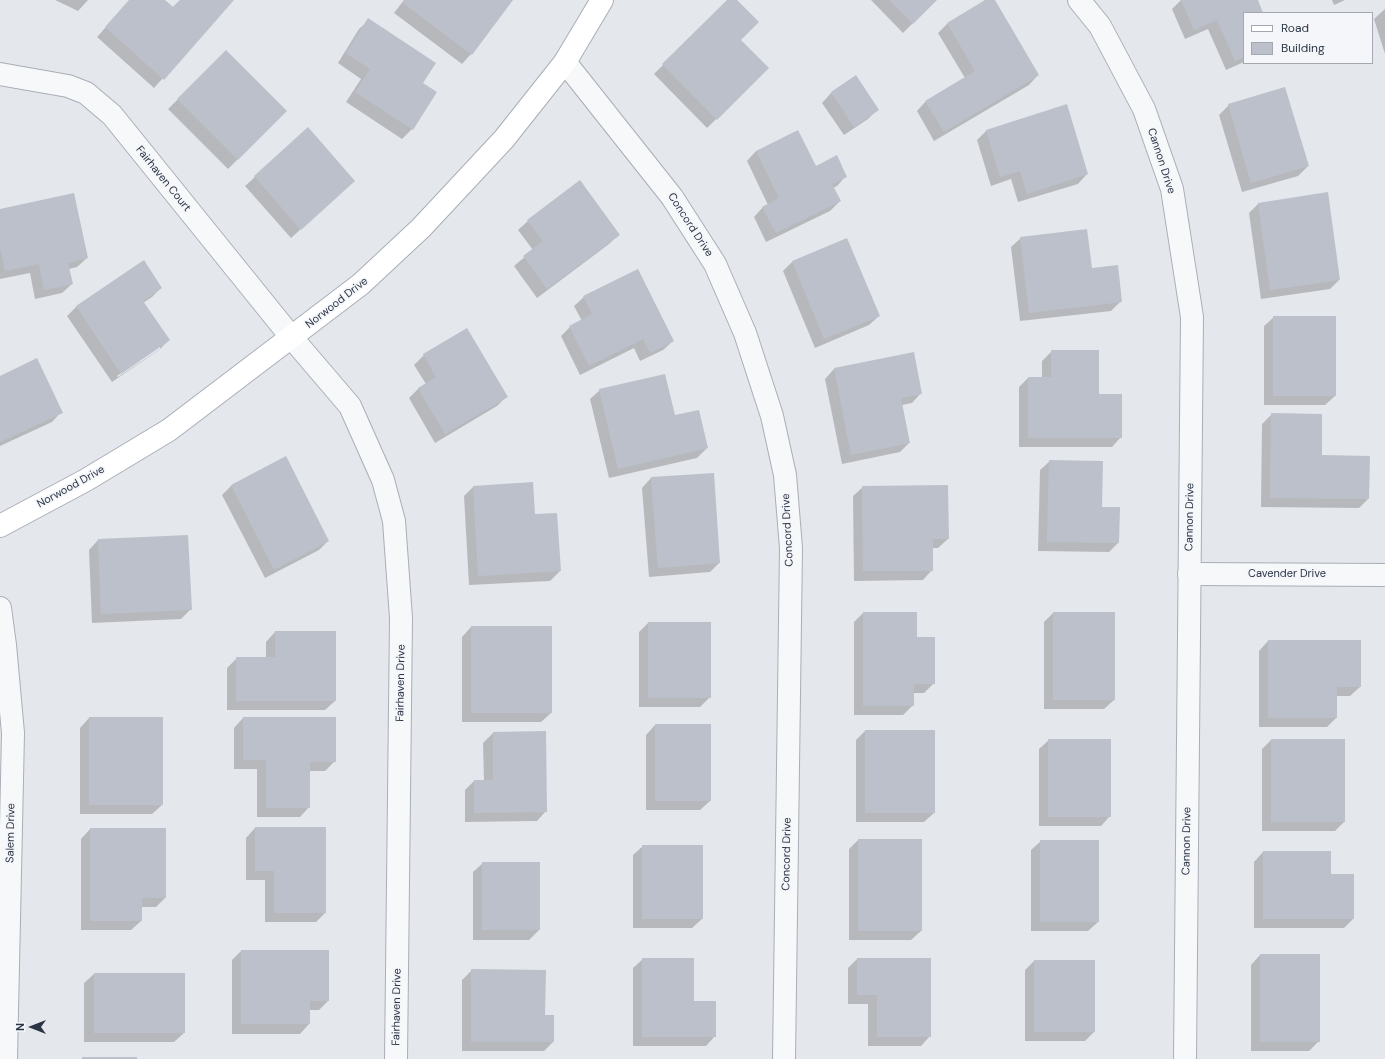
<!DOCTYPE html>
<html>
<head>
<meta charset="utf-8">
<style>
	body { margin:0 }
	#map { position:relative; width:1385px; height:1059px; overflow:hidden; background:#e4e7ec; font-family:"DM Sans",sans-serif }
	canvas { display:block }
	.legend { position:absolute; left:1243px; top:12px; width:130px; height:52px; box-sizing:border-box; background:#f4f6f9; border:1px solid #a4a8b1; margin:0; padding:5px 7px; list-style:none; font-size:12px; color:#2b3445 }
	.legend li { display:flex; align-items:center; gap:8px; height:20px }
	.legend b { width:20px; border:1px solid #a4a8b1 }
	.north { position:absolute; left:12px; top:1007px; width:40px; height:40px; -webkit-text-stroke:3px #f4f6f9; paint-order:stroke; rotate:270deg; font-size:11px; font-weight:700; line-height:16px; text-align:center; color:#2b3445 }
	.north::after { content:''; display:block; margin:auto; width:14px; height:18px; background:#2b3445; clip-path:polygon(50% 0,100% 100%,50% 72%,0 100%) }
</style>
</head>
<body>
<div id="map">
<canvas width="1385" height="1059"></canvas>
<ul class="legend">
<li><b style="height:5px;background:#fff"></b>Road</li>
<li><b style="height:11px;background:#bbc0ca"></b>Building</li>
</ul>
<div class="north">N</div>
</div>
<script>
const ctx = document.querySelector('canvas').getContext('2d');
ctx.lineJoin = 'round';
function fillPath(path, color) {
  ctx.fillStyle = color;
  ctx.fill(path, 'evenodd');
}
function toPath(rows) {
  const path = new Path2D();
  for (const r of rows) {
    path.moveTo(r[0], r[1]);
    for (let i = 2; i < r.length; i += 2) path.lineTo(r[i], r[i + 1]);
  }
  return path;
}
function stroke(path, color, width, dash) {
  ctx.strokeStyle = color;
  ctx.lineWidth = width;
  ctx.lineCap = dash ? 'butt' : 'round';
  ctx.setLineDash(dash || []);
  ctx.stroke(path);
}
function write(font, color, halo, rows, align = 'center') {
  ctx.font = font + ' "DM Sans",sans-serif';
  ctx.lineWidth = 3.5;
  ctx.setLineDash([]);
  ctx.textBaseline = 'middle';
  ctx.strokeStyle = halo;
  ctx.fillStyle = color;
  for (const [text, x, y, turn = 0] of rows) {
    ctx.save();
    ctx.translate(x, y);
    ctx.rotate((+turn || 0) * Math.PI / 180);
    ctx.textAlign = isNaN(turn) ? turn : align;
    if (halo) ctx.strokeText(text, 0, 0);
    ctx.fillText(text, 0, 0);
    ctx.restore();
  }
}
const shadow = toPath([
	[55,0,88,0,78,11],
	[130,0,163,0,172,8,180,0,233,0,154,88,97,37],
	[404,0,512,0,471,54,462,64,394,13],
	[728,0,736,0,740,40,768,68,707,128,654,74],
	[871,0,936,0,903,33],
	[987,0,994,0,1038,75,1029,85,934,141,917,111,926,101,965,78,938,33,947,24],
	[1181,0,1257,0,1262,13,1244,13,1244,62,1226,70,1208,29,1185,39,1172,9],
	[1332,0,1345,0,1334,5],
	[1385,9,1385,54,1374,19],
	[369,20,421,83,436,92,412,129,402,139,346,102,361,79,338,63,359,29],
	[226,52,286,111,228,169,168,109],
	[856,77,878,109,868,119,844,135,822,103,831,93],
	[1229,105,1308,166,1298,176,1242,192,1219,115],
	[1066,106,1087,174,1078,184,1018,202,1011,179,991,186,977,140,986,131],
	[308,129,354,181,291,238,245,186],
	[756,151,846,176,837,186,833,188,840,201,830,211,766,242,754,217,763,207,768,205,747,161],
	[579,182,618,235,609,244,537,298,514,266,533,250,518,230,528,221],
	[1327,194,1339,280,1330,289,1261,299,1249,213,1258,204],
	[0,210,87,258,77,267,69,269,72,284,62,293,35,299,30,273,0,279],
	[1021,238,1121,301,1111,311,1020,321,1011,247],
	[143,261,161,288,152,297,143,303,169,340,159,350,112,382,67,316,76,307],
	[160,346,160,349,118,377,117,376],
	[792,262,879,316,869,325,815,348,783,271],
	[584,297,673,341,663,350,640,361,634,348,580,375,561,336,570,327,582,321,574,306],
	[1274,317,1335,396,1325,405,1264,405,1264,326],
	[1052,351,1098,395,1121,437,1112,447,1019,447,1019,387,1028,378,1042,378,1042,361],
	[913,353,921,393,912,403,902,405,909,443,900,452,842,464,825,379,834,369],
	[424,355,506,397,497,406,435,443,409,398,418,389,426,384,414,365],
	[0,377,61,412,52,422,0,446],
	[600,390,674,416,707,448,697,458,609,478,590,399],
	[1272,414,1321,456,1368,499,1359,508,1261,507,1262,424],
	[286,457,328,541,319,550,265,578,222,495,231,486],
	[1050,461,1101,508,1118,543,1109,552,1038,551,1040,470],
	[651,478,719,563,710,572,649,577,642,488],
	[947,486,948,539,938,548,932,548,932,570,923,580,854,581,853,496,863,487],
	[473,487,534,515,556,514,560,571,550,581,469,585,464,496],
	[187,536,191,609,181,619,92,623,89,550,98,540],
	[863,613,916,638,934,683,924,693,913,693,913,705,903,715,854,715,854,622],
	[1053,613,1114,700,1104,709,1044,709,1044,622],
	[648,623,710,697,700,707,639,707,639,632],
	[471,627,551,713,541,722,462,722,462,637],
	[275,632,335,701,325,710,227,710,227,668,237,658,266,658,266,642],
	[1268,641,1360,687,1350,696,1336,696,1336,718,1327,727,1259,727,1259,651],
	[89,718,162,805,152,814,80,814,80,728],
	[243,718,335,761,325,771,309,771,309,807,300,817,257,817,257,769,234,769,234,728],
	[655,725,710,801,700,810,646,810,646,735],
	[865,731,934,813,924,822,856,822,856,740],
	[545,732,546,811,537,821,465,822,465,790,474,781,484,781,483,743,493,733],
	[1049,740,1110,816,1101,826,1039,826,1039,749],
	[1271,740,1344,822,1335,831,1262,831,1262,749],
	[255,828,325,828,325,913,316,922,265,922,265,880,246,880,246,838],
	[90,829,165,829,165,898,156,907,141,907,141,921,131,930,81,930,81,839],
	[858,840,921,931,911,940,849,940,849,849],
	[1041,841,1098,922,1088,931,1031,931,1031,850],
	[643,846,702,919,692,928,633,928,633,855],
	[1263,852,1330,875,1353,919,1344,928,1254,928,1254,862],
	[483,863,539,863,539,930,529,940,473,940,473,872],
	[241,951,328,1001,319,1010,309,1010,309,1024,300,1034,232,1034,232,960],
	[1260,955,1319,1041,1309,1051,1251,1051,1251,965],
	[643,959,693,1002,715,1036,706,1046,633,1046,633,968],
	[857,959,930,959,930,1036,921,1046,868,1046,868,1004,848,1004,848,968],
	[1034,961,1094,1032,1085,1041,1025,1041,1025,970],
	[472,970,553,1042,544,1051,462,1051,462,980],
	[94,974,184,974,184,1033,174,1042,84,1042,84,983]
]);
const building = toPath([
	[129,0,165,0,173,7,180,0,234,0,164,80,105,27],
	[405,0,513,0,472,55,403,3],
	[727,0,737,0,759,22,741,40,769,68,717,120,662,64],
	[889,0,937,0,913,24],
	[985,0,995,0,1039,75,944,132,925,101,975,71,947,23],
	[1181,0,1258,0,1263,13,1244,13,1244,57,1235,61,1217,20,1194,30],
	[368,18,436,63,423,83,437,92,413,130,355,92,370,69,346,53],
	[226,50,287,111,238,160,177,99],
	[856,75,879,110,854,127,831,92],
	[1285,87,1309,166,1251,183,1228,104],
	[1067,104,1088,174,1027,194,1020,171,1000,177,986,130],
	[308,127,355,181,301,230,254,176],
	[798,130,816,166,837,155,847,177,832,184,841,201,776,233,762,207,779,198,756,151],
	[580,180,620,235,547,289,523,256,543,241,527,220],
	[1328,192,1340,280,1270,290,1258,203],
	[74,193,88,258,68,263,73,284,44,290,39,264,5,271,0,248,0,209],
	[1087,229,1092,268,1118,265,1122,302,1029,313,1020,237],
	[847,238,880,316,824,339,792,261],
	[144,260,162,288,143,301,170,340,121,374,76,306],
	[638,269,674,341,650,353,643,339,589,366,569,326,592,314,583,296],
	[1273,316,1336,316,1336,396,1273,396],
	[467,328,508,397,445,434,418,388,436,377,423,354],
	[1051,350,1099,350,1099,394,1122,394,1122,438,1028,438,1028,377,1051,377],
	[914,352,922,394,901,398,910,443,851,455,834,368],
	[37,358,63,413,0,442,0,376],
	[665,374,675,415,699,410,708,448,618,469,599,389],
	[1271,413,1322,414,1322,455,1370,456,1369,499,1270,498],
	[286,456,329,541,274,570,231,485],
	[1049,460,1103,461,1102,507,1120,507,1119,543,1047,542],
	[714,473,720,563,658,568,651,477],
	[533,482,535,514,557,513,561,571,478,576,473,486],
	[948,485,949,539,933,539,933,571,863,571,862,486],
	[188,535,192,610,101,614,98,539],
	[863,612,917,612,917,637,935,637,935,684,914,684,914,706,863,706],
	[1053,612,1115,612,1115,700,1053,700],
	[648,622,711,622,711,698,648,698],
	[471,626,552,626,552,713,471,713],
	[275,631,336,631,336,701,236,701,236,657,275,657],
	[1268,640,1361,640,1361,687,1337,687,1337,718,1268,718],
	[89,717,163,717,163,805,89,805],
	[243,717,336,717,336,762,310,762,310,808,266,808,266,760,243,760],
	[655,724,711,724,711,801,655,801],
	[865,730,935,730,935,813,865,813],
	[546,731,547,812,474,813,474,780,493,780,493,732],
	[1048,739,1111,739,1111,817,1048,817],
	[1271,739,1345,739,1345,822,1271,822],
	[255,827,326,827,326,913,274,913,274,871,255,871],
	[90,828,166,828,166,898,142,898,142,921,90,921],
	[858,839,922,839,922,931,858,931],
	[1040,840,1099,840,1099,922,1040,922],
	[642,845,703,845,703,919,642,919],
	[1263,851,1331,851,1331,874,1354,874,1354,919,1263,919],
	[482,862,540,862,540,930,482,930],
	[241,950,329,950,329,1001,310,1001,310,1024,241,1024],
	[1260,954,1320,954,1320,1042,1260,1042],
	[642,958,694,958,694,1001,716,1001,716,1037,642,1037],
	[857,958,931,958,931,1037,877,1037,877,995,857,995],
	[1034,960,1095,960,1095,1032,1034,1032],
	[471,969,546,970,545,1015,554,1015,554,1042,471,1042],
	[94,973,185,973,185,1033,94,1033],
	[82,1057,137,1057,137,1059,82,1059]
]);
const minor = toPath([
	[565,62,672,197,715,264,745,333,772,416,785,475,791,548,784,1059],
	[0,74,68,86,86,93,112,115,292,338,350,406,383,480,394,521,401,618,396,1059],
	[1189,574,1385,575],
	[0,608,5,645,13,733,6,1059]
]);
const tertiary = toPath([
	[1079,0,1100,26,1144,109,1172,189,1192,317,1185,1059]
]);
const secondary = toPath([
	[0,526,86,480,169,430,361,284,421,228,504,139,565,62,602,0]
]);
const streetNames = [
	["Cannon Drive",1161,161,72],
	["Fairhaven Court",163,179,51],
	["Concord Drive",690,225,57],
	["Norwood Drive",337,303,-38],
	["Norwood Drive",71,487,-29],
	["Cannon Drive",1190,517,-89],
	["Concord Drive",788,530,-93],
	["Cavender Drive",1287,574],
	["Fairhaven Drive",401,683,-89],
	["Salem Drive",11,833,-89],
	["Cannon Drive",1187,841,-89],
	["Concord Drive",787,854,-89],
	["Fairhaven Drive",397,1007,-89]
];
fillPath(shadow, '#0003');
fillPath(building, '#bbc0ca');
stroke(minor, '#a9aeb7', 24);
stroke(tertiary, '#a9aeb7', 24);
stroke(secondary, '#a9aeb7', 24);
stroke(minor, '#f7f8fa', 22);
stroke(tertiary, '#f7f8fa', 22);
stroke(secondary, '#fff', 22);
write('11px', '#2b3445', '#f4f6f9', streetNames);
</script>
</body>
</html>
